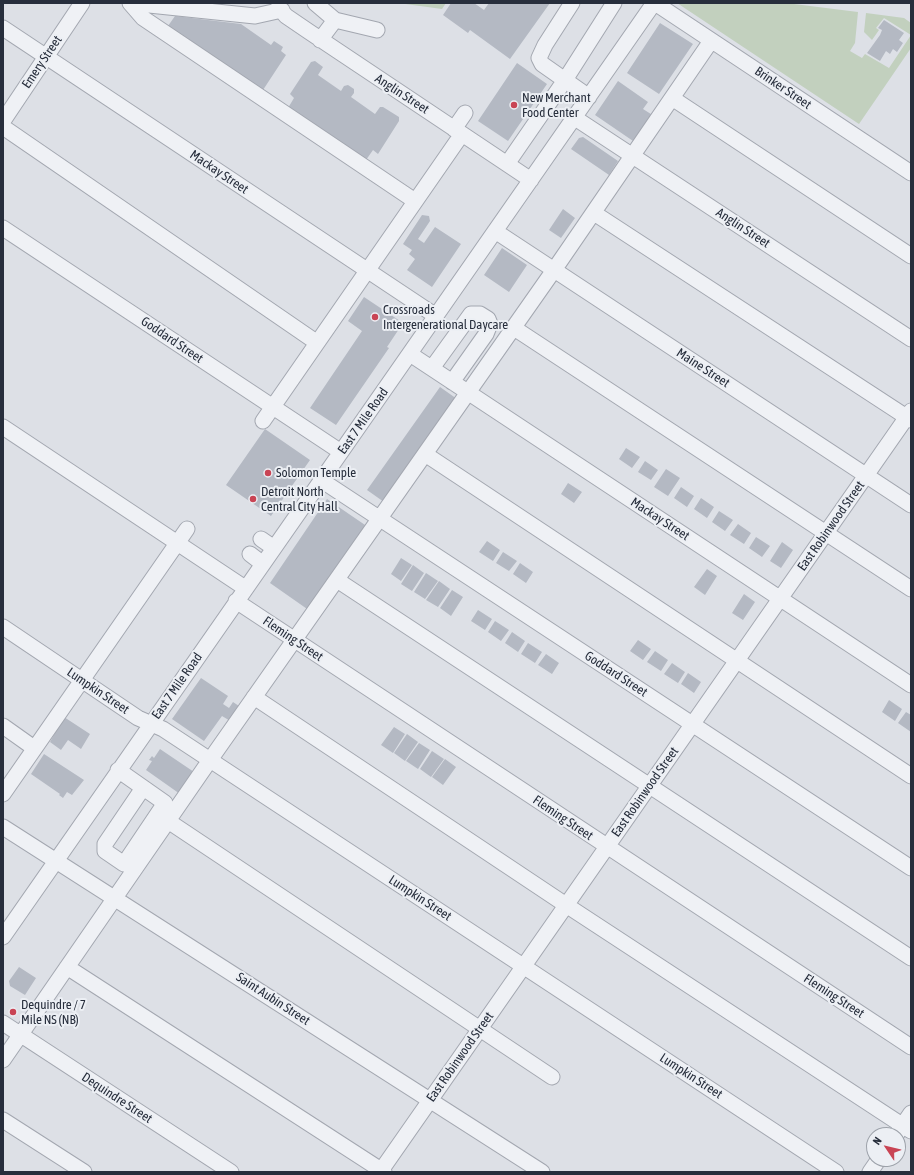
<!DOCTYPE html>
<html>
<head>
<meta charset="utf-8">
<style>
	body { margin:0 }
	#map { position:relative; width:914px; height:1175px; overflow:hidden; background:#dde0e6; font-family:"Asap Condensed",sans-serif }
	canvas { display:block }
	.frame { position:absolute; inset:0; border:4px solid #272e3c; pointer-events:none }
	.north { position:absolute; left:866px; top:1127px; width:40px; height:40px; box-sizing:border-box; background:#eceff4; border:1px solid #9da2aa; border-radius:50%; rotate:305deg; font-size:11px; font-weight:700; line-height:16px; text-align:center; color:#272e3c }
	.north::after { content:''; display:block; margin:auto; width:14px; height:18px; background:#c94454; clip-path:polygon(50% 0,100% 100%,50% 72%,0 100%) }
</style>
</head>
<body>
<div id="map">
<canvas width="914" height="1175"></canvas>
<div class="frame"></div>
<div class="north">N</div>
</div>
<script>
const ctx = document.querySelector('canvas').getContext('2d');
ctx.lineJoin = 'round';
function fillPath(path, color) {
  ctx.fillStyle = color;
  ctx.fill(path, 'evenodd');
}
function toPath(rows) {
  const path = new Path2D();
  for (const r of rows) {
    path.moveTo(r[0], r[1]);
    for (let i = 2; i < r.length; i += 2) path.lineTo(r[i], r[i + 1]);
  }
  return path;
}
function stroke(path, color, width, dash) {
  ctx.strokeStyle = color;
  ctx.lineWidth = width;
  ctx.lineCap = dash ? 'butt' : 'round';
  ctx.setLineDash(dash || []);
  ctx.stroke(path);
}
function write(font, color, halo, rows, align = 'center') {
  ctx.font = font + ' "Asap Condensed",sans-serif';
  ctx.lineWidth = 4;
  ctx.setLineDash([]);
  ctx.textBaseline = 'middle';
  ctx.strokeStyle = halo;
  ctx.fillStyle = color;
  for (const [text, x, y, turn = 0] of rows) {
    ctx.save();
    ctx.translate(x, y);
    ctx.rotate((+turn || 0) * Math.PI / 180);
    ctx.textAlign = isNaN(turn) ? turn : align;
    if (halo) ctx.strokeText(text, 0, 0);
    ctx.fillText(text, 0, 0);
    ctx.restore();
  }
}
const green = toPath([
	[398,3,446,3,442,9],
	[677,3,786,3,858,12,855,43,850,51,862,58,865,54,889,68,911,35,884,18,876,28,879,30,872,40,864,32,866,13,904,18,911,23,911,48,859,124]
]);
const building = toPath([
	[451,3,474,3,484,10,489,3,550,3,510,59,470,30,468,33,443,15],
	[175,16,241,24,271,45,274,41,283,47,281,51,286,55,263,90,168,26],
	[884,20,904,33,899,40,903,43,897,52,893,49,890,54,886,51,880,61,867,53,880,35,882,30,878,28],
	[660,23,693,44,659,94,627,73],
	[315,61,323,67,318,75,341,91,344,86,348,85,354,89,354,93,351,97,375,114,380,107,383,107,399,117,399,121,378,154,373,150,366,160,288,108,294,98,290,94,311,62],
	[517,63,547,84,508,141,478,121],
	[618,81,648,102,643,109,654,116,636,143,595,115],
	[583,137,618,161,609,175,571,149,579,138],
	[563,209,575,218,561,238,549,230],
	[422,215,429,216,430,221,418,239,424,243,435,227,461,244,432,287,407,270,415,259,409,254,412,250,403,244],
	[502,248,527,265,509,292,484,275],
	[364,297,403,323,387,347,389,348,336,425,310,408,362,331,348,321],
	[440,387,457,399,384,502,367,490],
	[265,429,310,460,271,516,226,485],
	[626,448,640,457,632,468,619,459],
	[645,461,658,470,651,480,638,472],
	[666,469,680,478,668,496,654,487],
	[568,483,582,492,574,503,561,494],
	[681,487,694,496,687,507,674,498],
	[701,498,714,507,707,518,694,509],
	[327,499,368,527,310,611,270,583],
	[719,511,733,520,725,531,712,522],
	[738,524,751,533,744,544,730,535],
	[756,537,770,546,762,557,749,548],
	[487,541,500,550,493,561,479,552],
	[782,542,793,550,781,568,770,561],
	[503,552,517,561,509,571,496,563],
	[401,558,412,565,401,581,391,574],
	[520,563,533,572,526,583,513,574],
	[413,565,424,573,412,591,401,584],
	[707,569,717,576,705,595,694,587],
	[426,573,438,581,425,599,414,592],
	[439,581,450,589,438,607,426,600],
	[452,590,463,597,451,616,440,608],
	[744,594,755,602,743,620,732,613],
	[478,610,492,619,485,630,471,621],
	[495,621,509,630,501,641,488,632],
	[512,632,525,641,518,652,505,643],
	[638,640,651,649,643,660,630,651],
	[528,643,542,652,535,663,521,654],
	[655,651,668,660,661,671,647,662],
	[546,654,559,663,552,674,538,665],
	[672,663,685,672,678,683,664,674],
	[688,673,701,682,694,693,681,684],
	[201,678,228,696,223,704,229,708,233,702,242,708,232,722,222,716,204,741,172,719],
	[889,700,902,709,895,721,882,712],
	[906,712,911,715,911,732,898,723],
	[64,717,90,734,81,749,68,740,61,750,50,742],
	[394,727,405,734,393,753,381,745],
	[407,734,418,742,405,761,394,753],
	[419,743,430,750,418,769,406,761],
	[160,749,194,772,180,794,146,770,152,761,149,760,152,756,154,758],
	[432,751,444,759,431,777,420,769],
	[44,754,84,780,72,795,67,792,63,798,59,795,60,794,31,774],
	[445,759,456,767,443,785,432,777],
	[19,967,36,978,25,995,10,986,9,981]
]);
const minor = toPath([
	[130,3,143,18,415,201],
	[130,3,255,16,282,10],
	[279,3,279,8,286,16,308,31,531,180],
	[315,3,335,20],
	[572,3,545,45,539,58,542,64,589,97],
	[655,3,911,173],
	[3,28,436,316],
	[320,40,335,20,377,30],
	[672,98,911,256],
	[575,118,911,339],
	[3,121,82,3],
	[3,127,316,342],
	[454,129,465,113],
	[507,164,565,80,614,3],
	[594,213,911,420],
	[3,228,341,452],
	[495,231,911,505],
	[514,328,911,589],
	[410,354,911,685],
	[432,368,471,314,480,314,488,319,490,324,486,334,452,382],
	[263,421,462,134],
	[3,427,245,588],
	[425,454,911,776],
	[321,480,911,868],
	[261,539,274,548],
	[250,554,263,564],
	[337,580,911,958],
	[236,601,911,1047],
	[3,627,138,718,163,729,836,1172],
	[254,697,566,905,911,1131],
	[3,726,34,748],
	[118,770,165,803,124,864,105,851,105,844,143,788],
	[3,794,187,529],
	[168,821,552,1077],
	[3,827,542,1172],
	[3,937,654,3],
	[67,967,384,1172],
	[3,1023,231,1172],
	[3,1060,210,760,554,270,711,41],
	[3,1120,84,1172],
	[896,1135,911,1113],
	[380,1172,911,411],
	[870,1172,879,1159]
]);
const markers = [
	[514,105,4,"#c94454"],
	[375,317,4,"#c94454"],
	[268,473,4,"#c94454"],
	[253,499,4,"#c94454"],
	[13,1012,4,"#c94454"]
];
const streetNames = [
	["Emery Street",42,62,-56],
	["Brinker Street",783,88,34],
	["Anglin Street",402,94,33],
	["Mackay Street",219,172,34],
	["Anglin Street",743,228,33],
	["Goddard Street",172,340,34],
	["Maine Street",703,368,33],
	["East 7 Mile Road",363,421,-55],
	["Mackay Street",660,519,33],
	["East Robinwood Street",831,526,-55],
	["Fleming Street",293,639,34],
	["Goddard Street",616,674,33],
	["East 7 Mile Road",177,686,-55],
	["Lumpkin Street",98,691,34],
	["East Robinwood Street",645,792,-55],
	["Fleming Street",563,818,34],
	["Lumpkin Street",420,898,33],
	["Fleming Street",834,996,33],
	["Saint Aubin Street",273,999,33],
	["East Robinwood Street",460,1057,-55],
	["Lumpkin Street",691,1076,33],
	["Dequindre Street",117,1098,33]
];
const poiNames = [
	["New Merchant",522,98],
	["Food Center",522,113],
	["Crossroads",383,310],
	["Intergenerational Daycare",383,325],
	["Solomon Temple",276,473],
	["Detroit North",261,492],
	["Central City Hall",261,507],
	["Dequindre / 7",21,1005],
	["Mile NS (NB)",21,1020]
];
fillPath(green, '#c2d0be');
fillPath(building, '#b4b9c3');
stroke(minor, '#a3a7b0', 17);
stroke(minor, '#eff1f5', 15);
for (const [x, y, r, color] of markers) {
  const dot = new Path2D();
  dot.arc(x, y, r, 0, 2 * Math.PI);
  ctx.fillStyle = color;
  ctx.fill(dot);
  stroke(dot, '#eceff4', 1.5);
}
write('13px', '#272e3c', '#eceff4', streetNames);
write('13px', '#272e3c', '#eceff4', poiNames, 'left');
</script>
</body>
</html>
